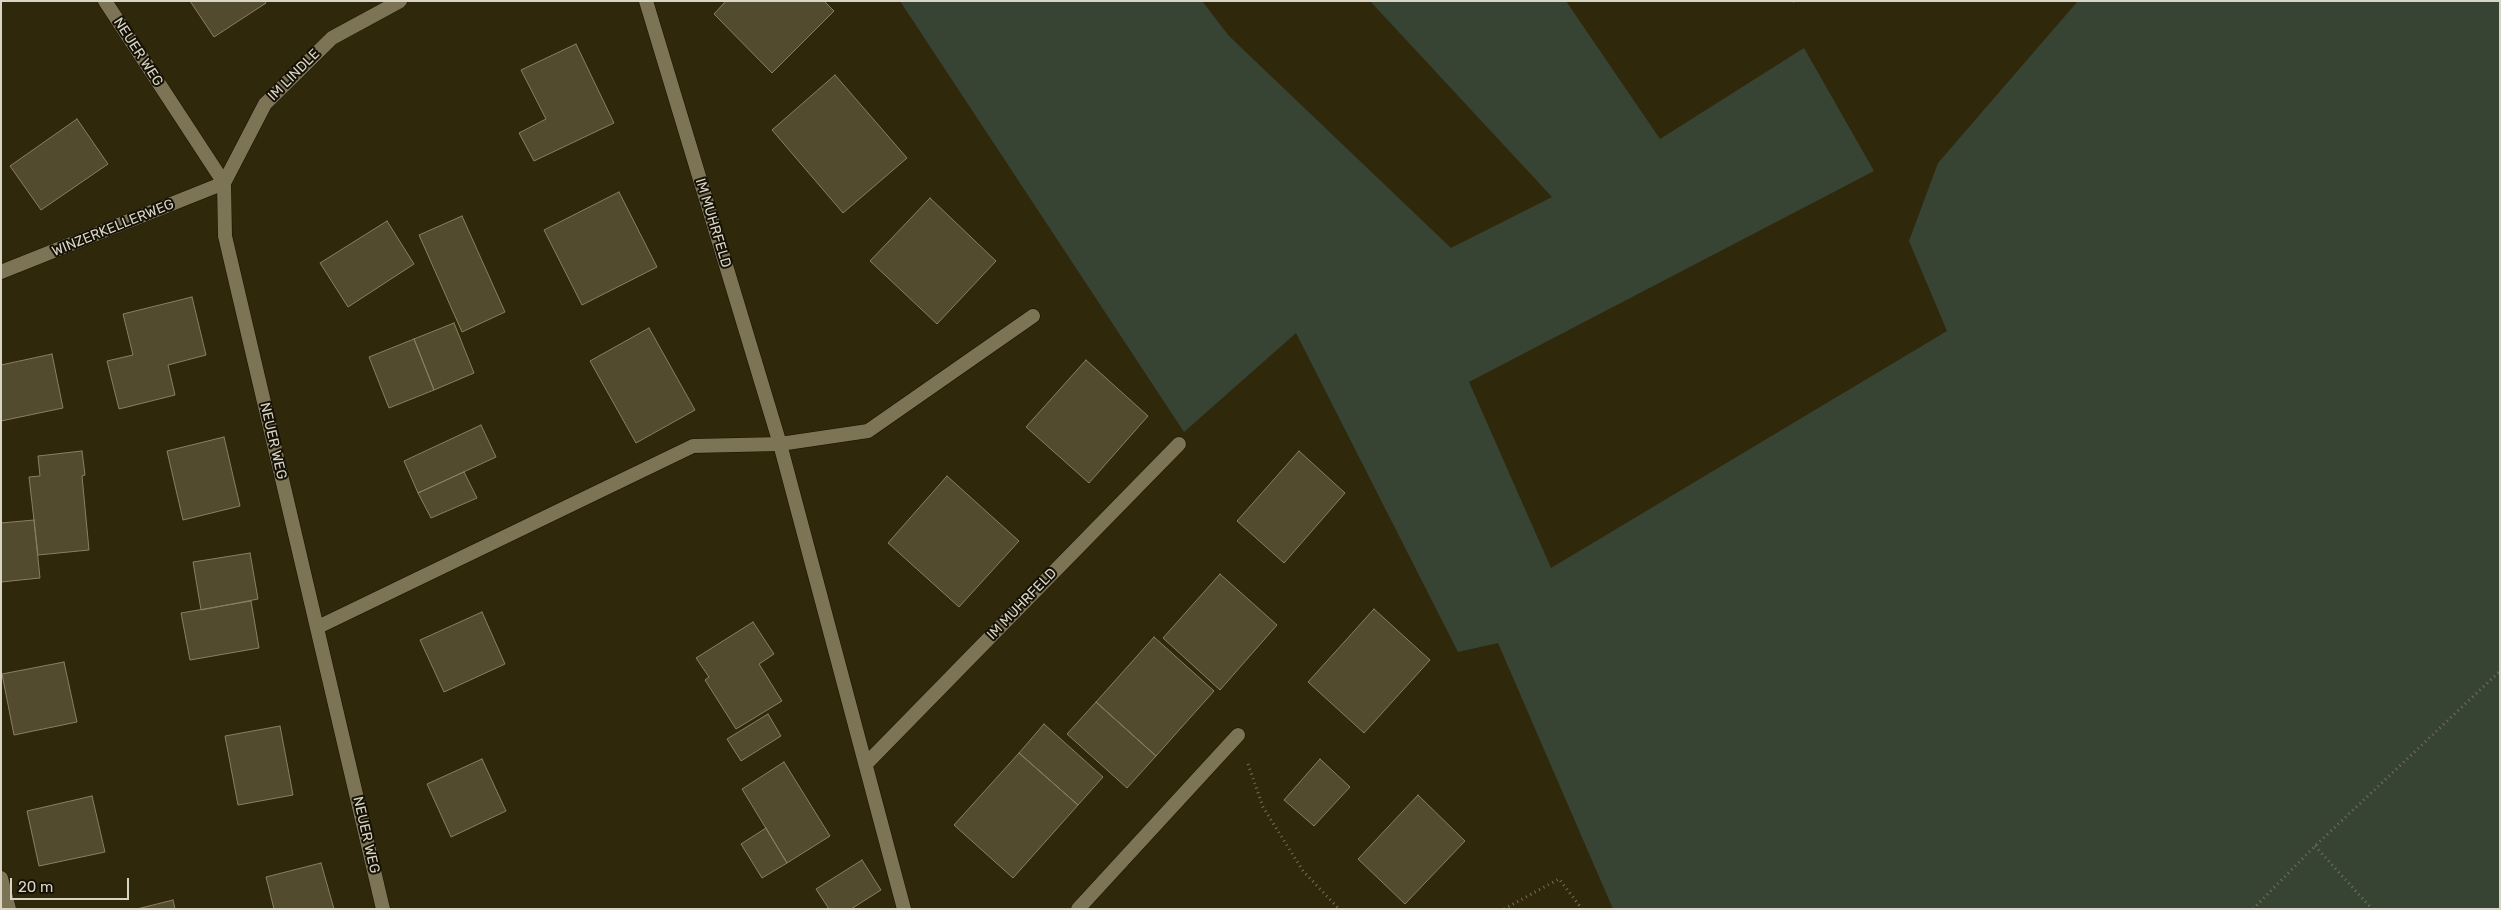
<!DOCTYPE html>
<html>
<head>
<meta charset="utf-8">
<style>
	body { margin:0 }
	#map { position:relative; width:2501px; height:910px; overflow:hidden; background:#30280b; font-family:Rubik,sans-serif }
	canvas { display:block }
	.frame { position:absolute; inset:0; border:2px solid #d9d5c4; pointer-events:none }
	.scale { position:absolute; left:10px; top:878px; width:119px; height:22px; box-sizing:border-box; border:2px solid #d9d5c4; border-top:0; padding-left:6px; font-size:15px; line-height:18px; white-space:nowrap; color:#d9d5c4; -webkit-text-stroke:4px #151106; paint-order:stroke }
</style>
</head>
<body>
<div id="map">
<canvas width="2501" height="910"></canvas>
<div class="frame"></div>
<div class="scale">20 m</div>
</div>
<script>
const ctx = document.querySelector('canvas').getContext('2d');
ctx.lineJoin = 'round';
function fillPath(path, color) {
  ctx.fillStyle = color;
  ctx.fill(path, 'evenodd');
}
function toPath(rows) {
  const path = new Path2D();
  for (const r of rows) {
    path.moveTo(r[0], r[1]);
    for (let i = 2; i < r.length; i += 2) path.lineTo(r[i], r[i + 1]);
  }
  return path;
}
function stroke(path, color, width, dash) {
  ctx.strokeStyle = color;
  ctx.lineWidth = width;
  ctx.lineCap = dash ? 'butt' : 'round';
  ctx.setLineDash(dash || []);
  ctx.stroke(path);
}
function write(font, color, halo, rows, align = 'center') {
  ctx.font = font + ' Rubik,sans-serif';
  ctx.lineWidth = 4;
  ctx.setLineDash([]);
  ctx.textBaseline = 'middle';
  ctx.strokeStyle = halo;
  ctx.fillStyle = color;
  for (const [text, x, y, turn = 0] of rows) {
    ctx.save();
    ctx.translate(x, y);
    ctx.rotate((+turn || 0) * Math.PI / 180);
    ctx.textAlign = isNaN(turn) ? turn : align;
    if (halo) ctx.strokeText(text, 0, 0);
    ctx.fillText(text, 0, 0);
    ctx.restore();
  }
}
const green = toPath([
	[900,1,1202,1,1229,36,1451,248,1552,197,1370,1,1566,1,1660,139,1804,48,1874,171,1469,382,1551,568,1947,331,1909,241,1938,163,2078,1,2500,1,2500,909,1613,909,1498,643,1458,652,1296,333,1184,432]
]);
const building = toPath([
	[190,1,265,1,266,3,214,37,190,1],
	[726,1,824,1,834,11,772,73,714,14,726,1],
	[576,44,614,123,534,161,519,133,546,119,521,70,576,44],
	[835,75,907,158,843,213,772,130,835,75],
	[77,119,108,164,41,210,10,166,77,119],
	[619,192,657,267,582,305,544,230,619,192],
	[930,198,996,261,937,324,870,261,930,198],
	[462,216,505,312,462,332,419,235,462,216],
	[387,221,414,264,348,307,320,263,387,221],
	[192,297,206,355,168,365,175,395,119,409,107,361,133,355,123,314,192,297],
	[454,323,474,373,434,390,414,339,454,323],
	[649,328,695,410,636,443,590,361,649,328],
	[414,339,434,390,389,408,369,357,414,339],
	[52,354,63,408,1,421,1,365,52,354],
	[1086,360,1148,416,1089,483,1026,427,1086,360],
	[481,425,496,457,418,493,404,461,481,425],
	[224,437,240,506,183,520,167,451,224,437],
	[82,451,85,475,82,476,89,550,38,555,29,477,40,476,38,456,82,451],
	[1299,451,1345,493,1284,563,1237,521,1299,451],
	[464,472,477,498,431,518,418,493,464,472],
	[947,476,1019,541,959,607,888,543,947,476],
	[34,520,40,578,1,582,1,523,34,520],
	[250,553,258,599,201,610,193,562,250,553],
	[1220,574,1277,625,1220,690,1163,638,1220,574],
	[251,601,259,648,190,660,181,613,251,601],
	[1374,609,1430,660,1364,733,1308,682,1374,609],
	[482,612,505,664,444,692,420,640,482,612],
	[753,622,774,654,759,664,782,701,736,729,705,680,709,677,696,658,753,622],
	[1154,637,1214,691,1156,756,1096,702,1154,637],
	[64,662,77,722,14,735,2,674,64,662],
	[1096,702,1156,756,1127,788,1067,734,1096,702],
	[768,714,781,736,741,761,727,739,768,714],
	[1044,724,1103,777,1078,805,1019,753,1044,724],
	[280,726,293,795,238,805,225,736,280,726],
	[1019,753,1078,805,1013,878,954,825,1019,753],
	[482,759,506,811,451,837,427,784,482,759],
	[1320,759,1350,787,1314,826,1284,800,1320,759],
	[784,762,830,836,787,863,742,789,784,762],
	[1418,795,1465,841,1405,904,1358,859,1418,795],
	[92,796,105,852,39,866,27,811,92,796],
	[766,828,787,863,762,878,741,844,766,828],
	[862,860,881,890,851,909,829,909,816,889,862,860],
	[321,863,334,909,274,909,266,877,321,863],
	[173,900,175,909,137,909,173,900]
]);
const path = toPath([
	[1794,1,1797,5],
	[1248,764,1263,807,1303,871,1339,909],
	[2315,846,2372,909],
	[1504,909,1559,879,1582,909],
	[2253,909,2315,846,2500,671]
]);
const service = toPath([
	[318,627,693,446,780,444]
]);
const minor = toPath([
	[105,1,224,183,225,236,383,909],
	[646,1,780,444,904,909],
	[224,183,265,104,332,38,400,1],
	[1,272,224,183],
	[780,444,868,431,1033,316],
	[866,764,1179,444],
	[1,878,9,909],
	[1078,909,1238,735]
]);
const streetNames = [
	["NEUER WEG",138,52,57],
	["IM LINDLE",294,75,-45],
	["IM MUHRFELD",713,223,73],
	["WINZERKELLERWEG",113,228,-22],
	["NEUER WEG",273,441,77],
	["IM MUHRFELD",1022,604,-46],
	["NEUER WEG",366,835,77]
];
fillPath(green, '#384433');
fillPath(building, '#534b2d');
stroke(building, '#898061', 1);
stroke(service, '#181100', 15);
stroke(minor, '#181100', 15);
stroke(path, '#777159', 3, [1, 4]);
stroke(service, '#7c7455', 14);
stroke(minor, '#7c7455', 14);
write('14px', '#d9d5c4', '#151106', streetNames);
</script>
</body>
</html>
